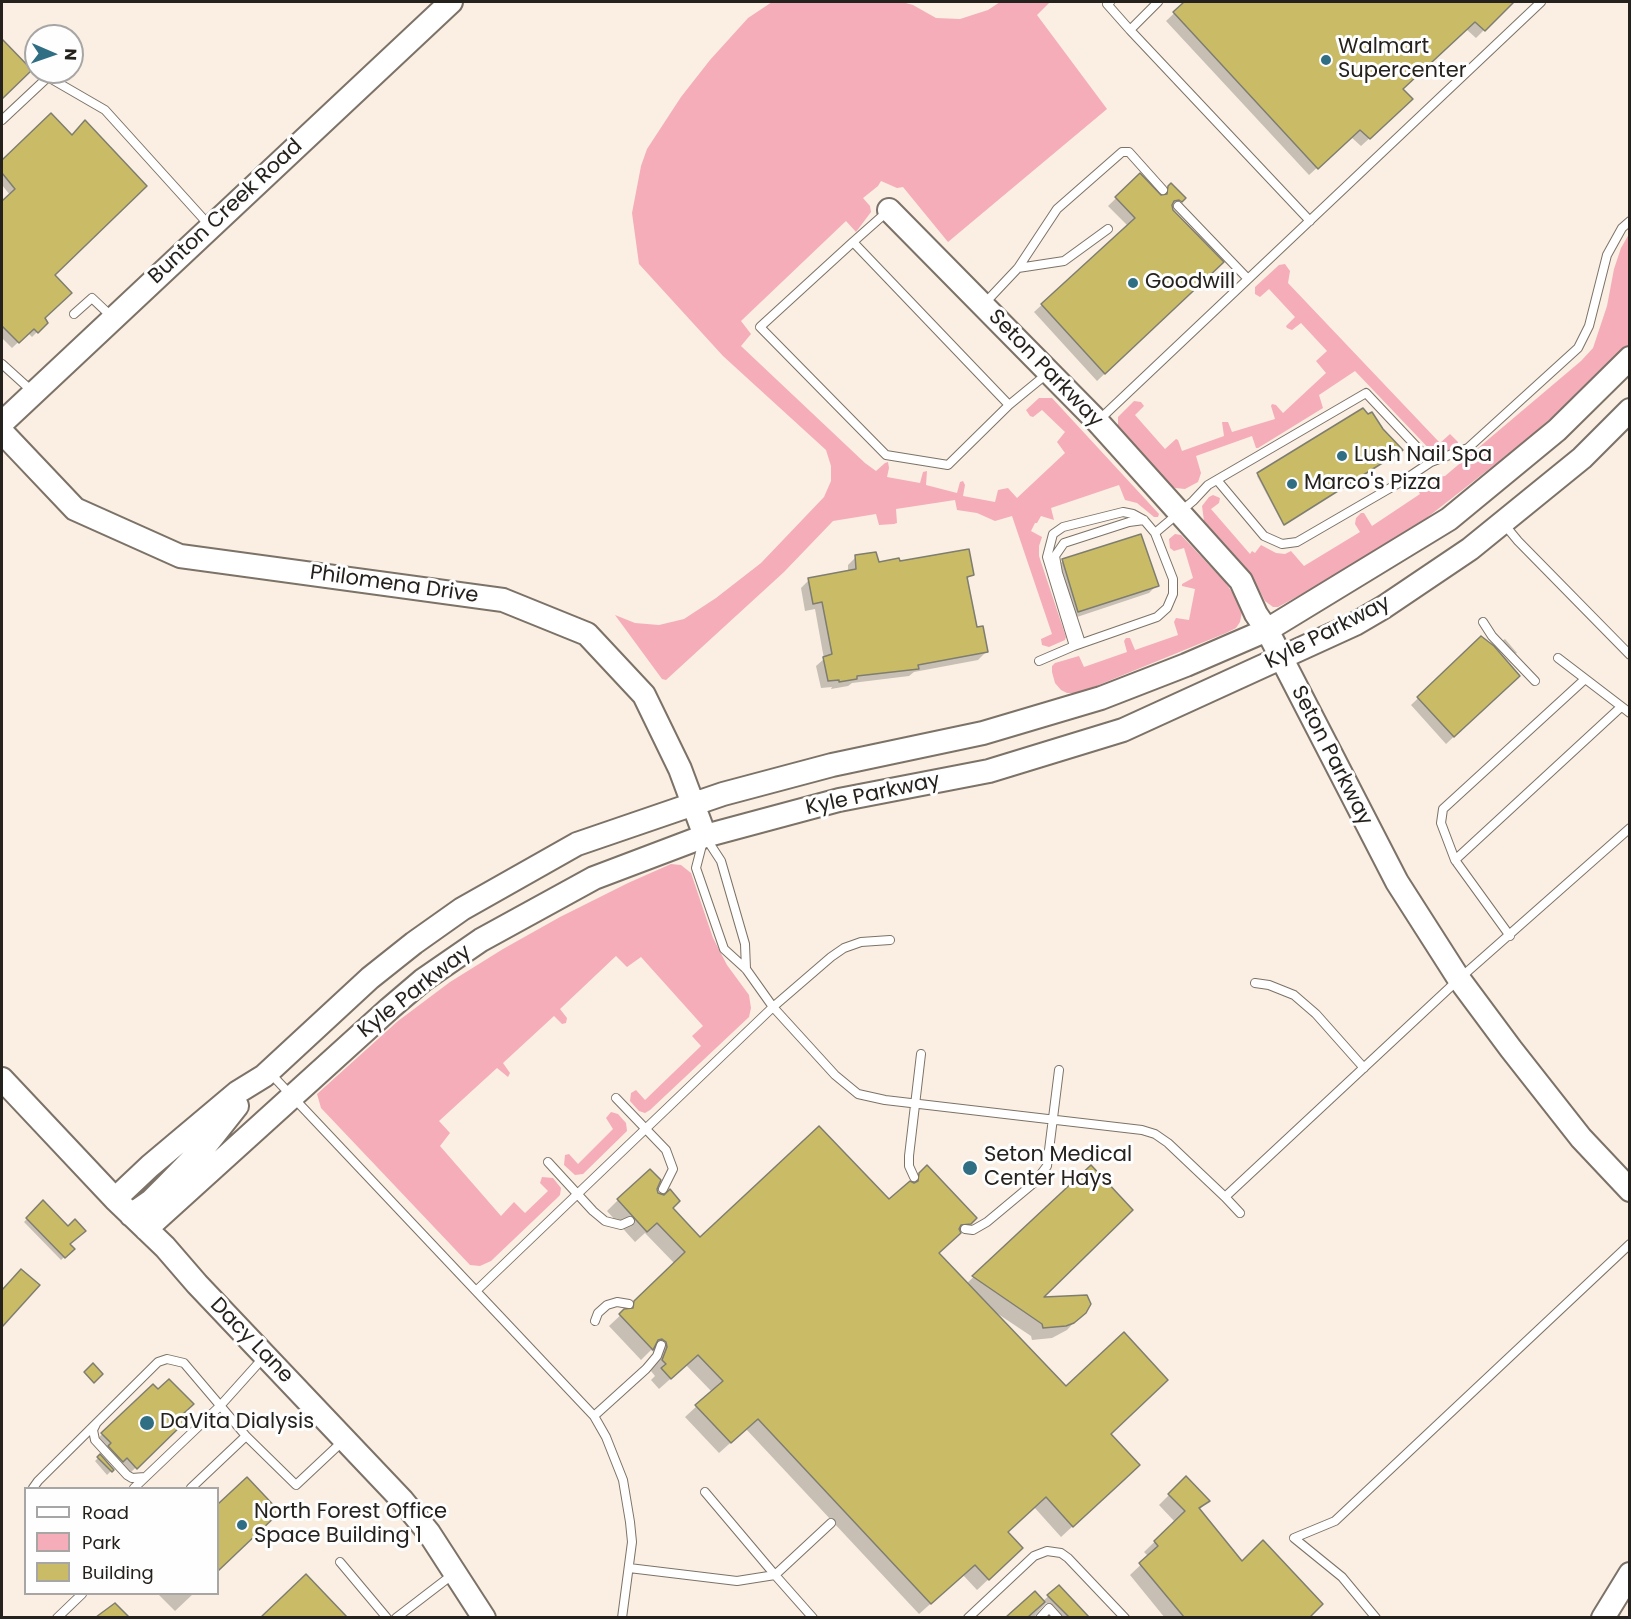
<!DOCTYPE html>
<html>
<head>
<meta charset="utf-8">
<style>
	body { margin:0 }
	#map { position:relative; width:1631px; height:1619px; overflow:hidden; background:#faefe2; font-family:Poppins,sans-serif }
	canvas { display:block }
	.frame { position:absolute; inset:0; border:3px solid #25211d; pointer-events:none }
	.legend { position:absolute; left:24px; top:1487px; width:195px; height:108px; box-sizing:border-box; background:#fefefe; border:2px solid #a7a6a4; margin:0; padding:8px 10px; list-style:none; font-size:18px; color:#25211d }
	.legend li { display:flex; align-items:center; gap:12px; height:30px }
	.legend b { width:30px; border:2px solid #a7a6a4 }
	.north { position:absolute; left:24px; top:24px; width:60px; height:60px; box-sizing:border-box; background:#fefefe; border:2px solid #a7a6a4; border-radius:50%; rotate:92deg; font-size:16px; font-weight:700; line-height:24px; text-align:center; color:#25211d }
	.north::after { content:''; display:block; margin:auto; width:21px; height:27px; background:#306e84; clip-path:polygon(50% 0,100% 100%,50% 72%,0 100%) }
</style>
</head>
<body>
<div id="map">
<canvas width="1631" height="1619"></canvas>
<div class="frame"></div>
<ul class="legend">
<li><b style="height:8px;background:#fff"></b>Road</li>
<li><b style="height:16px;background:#f5adba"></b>Park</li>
<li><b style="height:16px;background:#cabc67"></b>Building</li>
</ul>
<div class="north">N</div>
</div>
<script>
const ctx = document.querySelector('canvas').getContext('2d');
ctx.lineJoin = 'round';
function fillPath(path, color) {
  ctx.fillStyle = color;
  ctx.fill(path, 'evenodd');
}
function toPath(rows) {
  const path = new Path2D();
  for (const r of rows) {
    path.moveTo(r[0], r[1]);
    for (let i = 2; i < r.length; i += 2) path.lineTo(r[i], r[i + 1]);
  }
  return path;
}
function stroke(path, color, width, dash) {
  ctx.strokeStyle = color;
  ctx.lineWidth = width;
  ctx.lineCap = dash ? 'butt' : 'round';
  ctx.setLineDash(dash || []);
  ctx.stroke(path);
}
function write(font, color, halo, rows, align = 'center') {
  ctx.font = font + ' Poppins,sans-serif';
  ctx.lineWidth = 6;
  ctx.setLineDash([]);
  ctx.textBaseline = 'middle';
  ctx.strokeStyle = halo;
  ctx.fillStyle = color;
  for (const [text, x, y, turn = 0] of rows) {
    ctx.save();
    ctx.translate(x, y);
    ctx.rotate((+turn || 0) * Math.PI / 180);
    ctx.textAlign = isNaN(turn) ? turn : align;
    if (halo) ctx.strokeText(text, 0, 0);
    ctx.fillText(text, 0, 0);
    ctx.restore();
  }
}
const green = toPath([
	[772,2,902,2,913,5,936,18,960,19,988,10,1000,2,1050,2,1037,15,1107,109,948,242,903,187,897,188,881,181,878,186,863,198,870,206,871,212,856,232,846,221,741,321,751,334,741,346,865,463,876,471,885,463,888,462,889,468,887,477,920,483,923,472,927,471,926,485,957,493,960,482,963,481,965,485,963,496,995,502,998,490,1008,488,1017,498,1065,453,1057,442,1065,432,1042,410,1033,417,1030,416,1026,410,1039,398,1052,398,1159,514,1158,517,1154,517,1137,503,1125,500,1119,485,1051,508,1054,520,1041,516,1037,523,1035,523,1031,531,1042,537,1039,546,1039,556,1066,637,1065,640,1049,647,1042,645,1041,639,1052,634,1012,516,995,521,977,513,957,510,955,500,896,509,897,523,894,524,879,525,876,514,833,521,784,572,666,680,662,679,615,615,635,623,659,625,684,619,716,598,761,563,824,497,831,481,831,466,826,450,723,356,639,264,632,213,641,166,647,149,681,97,710,60,748,18],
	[1629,234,1629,345,1620,355,1530,437,1424,520,1368,558,1278,607,1273,607,1265,601,1249,571,1204,521,1202,506,1209,497,1213,495,1220,498,1219,503,1211,509,1250,554,1252,551,1255,553,1261,545,1276,553,1285,554,1291,551,1304,566,1360,532,1355,524,1356,518,1361,513,1364,513,1372,526,1420,494,1415,484,1415,480,1445,476,1581,361,1593,348,1607,306,1614,269,1621,248],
	[1285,264,1290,271,1288,283,1440,443,1450,434,1458,442,1457,446,1441,457,1437,457,1355,371,1319,395,1323,408,1258,448,1256,448,1252,436,1196,456,1201,473,1198,482,1185,489,1175,488,1170,485,1124,436,1118,426,1118,417,1134,401,1141,402,1144,406,1135,415,1165,449,1176,439,1178,440,1182,451,1224,436,1222,422,1228,422,1232,432,1275,419,1271,406,1272,404,1276,405,1283,413,1326,373,1316,361,1327,351,1301,323,1292,330,1287,328,1286,326,1295,317,1269,289,1260,297,1255,294,1255,287,1279,265],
	[1175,534,1181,535,1225,582,1236,598,1242,612,1240,622,1236,628,1226,633,1079,693,1067,693,1061,690,1055,683,1052,672,1052,666,1055,663,1079,656,1084,667,1127,652,1124,641,1126,638,1130,638,1135,650,1178,635,1174,622,1176,618,1189,620,1195,589,1182,586,1182,584,1193,578,1184,548,1174,551,1170,548,1169,539],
	[671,864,681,865,691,873,713,938,727,965,749,995,751,1008,749,1017,650,1110,645,1113,639,1111,630,1101,631,1093,636,1090,645,1100,701,1046,692,1036,703,1026,641,957,627,967,616,956,560,1009,567,1018,566,1023,562,1024,554,1016,503,1063,510,1073,508,1077,497,1068,439,1121,450,1133,440,1146,501,1216,514,1202,525,1213,548,1191,540,1183,542,1177,553,1178,561,1188,560,1195,555,1200,491,1261,480,1266,470,1265,321,1108,317,1094,398,1021,450,982,503,949,560,917,628,883],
	[611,1112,618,1114,626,1123,627,1131,583,1174,575,1175,564,1165,565,1155,569,1154,578,1164,613,1129,606,1118]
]);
const shadow = toPath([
	[1186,2,1512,2,1476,38,1466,29,1401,90,1384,125,1361,146,1351,137,1309,175,1166,21],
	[2,40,29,70,2,97],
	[51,115,53,275,43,318,46,323,32,337,28,333,12,348,2,338,2,204,10,195,2,185,2,162],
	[1140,175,1159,196,1171,185,1184,198,1172,210,1222,262,1097,381,1034,312,1128,226,1108,206],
	[1382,430,1400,451,1283,525,1257,476,1258,475],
	[856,557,878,564,899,563,972,574,966,580,976,629,986,652,978,660,914,672,909,676,852,683,848,686,831,689,832,687,821,688,816,666,824,659,815,609,805,611,801,588,809,580,848,572,848,565],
	[1063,561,1157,585,1149,593,1071,619,1055,568],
	[1481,638,1510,684,1446,744,1411,705],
	[1505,639,1517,653,1515,654,1502,641],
	[927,1168,974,1218,937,1254,966,1284,1091,1168,1041,1298,1079,1317,1067,1330,1052,1338,1032,1340,1031,1336,995,1312,1109,1434,1111,1491,1061,1537,1034,1507,1007,1532,1010,1559,977,1590,963,1575,919,1614,746,1429,719,1453,685,1417,712,1392,686,1365,659,1389,651,1380,655,1376,651,1371,656,1359,655,1353,651,1350,641,1360,609,1326,675,1264,645,1233,635,1242,607,1211,618,1200,655,1189,657,1194,700,1239,889,1202],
	[43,1202,73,1249,61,1260,24,1222],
	[153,1386,186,1419,128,1475,118,1464,115,1468,102,1454,105,1451,95,1441],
	[100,1456,112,1470,107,1475,95,1461],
	[1186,1478,1208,1501,1199,1510,1242,1563,1315,1618,1165,1618,1130,1575,1149,1557,1144,1552,1175,1522,1159,1505],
	[247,1479,278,1512,218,1570,218,1506],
	[306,1577,347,1618,264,1618],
	[1059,1587,1087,1618,1063,1618,1052,1605,1046,1603,1033,1618,1008,1618,1034,1593,1043,1601],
	[158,1594,193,1594,175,1611]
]);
const building = toPath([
	[1184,2,1514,2,1485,31,1475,22,1403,89,1413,99,1370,139,1360,130,1318,169,1173,12,1184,2],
	[2,39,32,70,2,99,2,39],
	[51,113,72,135,85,120,147,186,55,275,72,293,45,318,48,323,38,333,34,329,19,343,2,326,2,201,15,189,2,173,2,160,51,113],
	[1140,173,1161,195,1167,194,1168,186,1171,183,1186,198,1182,202,1179,200,1174,201,1172,205,1173,210,1224,262,1105,374,1041,304,1135,218,1115,197,1140,173],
	[1363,408,1368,414,1372,412,1383,429,1403,450,1284,525,1257,473,1363,408],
	[1141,534,1159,586,1078,612,1062,559,1141,534],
	[969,549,974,575,967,577,977,627,983,626,988,652,918,665,919,669,857,676,857,679,839,682,839,680,828,681,823,657,832,654,822,602,813,604,808,578,856,569,855,555,876,552,879,562,899,558,900,561,969,549],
	[1481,636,1494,646,1520,676,1454,737,1417,697,1481,636],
	[819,1126,889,1199,910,1181,914,1183,918,1181,919,1173,927,1165,977,1218,971,1224,961,1225,959,1229,961,1233,939,1253,1066,1386,1124,1332,1168,1380,1111,1434,1140,1465,1124,1480,1073,1527,1046,1497,1008,1532,1023,1548,989,1580,975,1565,931,1604,758,1419,731,1443,695,1405,723,1381,698,1355,671,1379,661,1368,666,1364,662,1360,667,1347,666,1342,662,1339,658,1340,653,1350,619,1314,624,1309,633,1308,634,1301,685,1252,657,1223,647,1232,617,1199,650,1169,661,1180,657,1189,658,1193,664,1195,670,1189,680,1201,673,1208,700,1237,819,1126],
	[1091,1165,1133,1210,1044,1297,1087,1295,1091,1304,1086,1313,1074,1323,1066,1326,1043,1328,1042,1324,972,1276,1091,1165],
	[43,1200,68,1226,75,1219,86,1231,70,1244,75,1249,65,1258,26,1218,43,1200],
	[21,1269,40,1285,2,1327,2,1290,21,1269],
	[93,1363,103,1374,94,1383,84,1372,93,1363],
	[169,1379,194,1404,183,1414,188,1419,137,1469,127,1458,123,1462,108,1446,111,1443,101,1433,153,1384,158,1389,169,1379],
	[100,1454,114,1470,112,1472,97,1457,100,1454],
	[1186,1476,1210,1501,1199,1508,1242,1561,1263,1540,1323,1604,1310,1617,1184,1617,1139,1563,1158,1546,1154,1541,1185,1511,1168,1494,1186,1476],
	[247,1477,280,1512,218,1571,218,1504,247,1477],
	[306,1574,347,1617,261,1617,282,1597,306,1574],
	[1059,1585,1089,1617,1069,1617,1047,1595,1059,1585],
	[1035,1591,1045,1602,1028,1617,1006,1617,1035,1591],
	[115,1603,129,1617,96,1617,115,1603]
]);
const lane = toPath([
	[1110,2,1107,4,1130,30,1310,221],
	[1130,30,1158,2],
	[2,120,48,77,105,110,209,225],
	[1178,206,1248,279],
	[853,242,888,211],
	[1018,268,1064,261,1108,229],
	[984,304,1018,268,1057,209,1122,152,1129,152,1163,190],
	[74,314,92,298,112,317],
	[2,364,33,392],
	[1009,405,948,465,886,455,760,327,853,242,1009,405,1048,373],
	[1100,419,1541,2],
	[1431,462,1468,448,1578,348,1589,326,1607,255,1622,228,1630,221],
	[1504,524,1518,541,1630,655],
	[1155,533,1173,579,1173,594,1167,608,1157,617,1074,646,1047,557,1053,534,1063,527,1123,512,1133,514,1144,520,1155,533,1193,501,1208,485,1366,393,1431,462,1404,480,1297,542,1282,544,1264,536,1217,480],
	[1483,622,1492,636,1535,681],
	[1081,643,1058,573,1055,556,1064,543,1129,522,1144,520],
	[1558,658,1630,713],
	[1039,661,1074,646],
	[706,838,721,861,745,944,746,969],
	[703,841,696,868,724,949,746,969,773,1007,835,1075,858,1094,885,1100,1142,1130,1155,1134,1168,1143,1225,1197,1459,979,1630,828],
	[1455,860,1441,823,1443,809,1584,680],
	[1510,936,1455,860,1621,707],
	[1255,983,1269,985,1294,995,1316,1014,1364,1068],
	[271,1074,594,1416,606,1437,623,1480,630,1522,632,1542,622,1618],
	[616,1098,666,1150,673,1169,663,1189],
	[548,1162,593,1211,605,1221,621,1225,630,1221],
	[914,1177,909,1166,909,1156,921,1054],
	[1225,1197,1240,1213],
	[965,1229,973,1230,987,1222,1035,1182,1047,1166,1059,1070],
	[476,1291,773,1007,831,957,844,948,861,942,890,940],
	[595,1321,598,1313,607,1305,617,1302,629,1304],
	[594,1416,646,1369,657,1356,661,1345],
	[96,1424,93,1430,95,1440,127,1475,132,1478,145,1477],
	[33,1488,38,1481,158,1362,167,1359,184,1363,246,1436],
	[134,1488,220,1406,264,1357],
	[191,1488,246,1436,296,1485,344,1440],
	[705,1492,775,1575,831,1523],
	[340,1562,387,1618],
	[629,1568,737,1581,775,1575,813,1618],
	[57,1618,82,1594],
	[396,1618,452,1575],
	[968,1618,1034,1556,1047,1551,1061,1553,1068,1558,1125,1618],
	[1040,1618,1049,1608,1058,1618],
	[1376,1618,1342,1577,1294,1538,1335,1521,1630,1244]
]);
const secondary = toPath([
	[889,210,1097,421,1241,581,1256,614,1267,630,1397,882,1459,979,1511,1049,1581,1138,1630,1190],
	[2,423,451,2],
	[2,432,75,509,180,556,503,600,587,634,644,695,680,769,705,836],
	[2,1079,115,1199,165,1247,197,1284,402,1500,429,1533,484,1618],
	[115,1199,150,1166,238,1092,264,1076,370,978,414,943,462,909,577,844,723,794,832,765,983,733,1101,698,1186,665,1267,630,1449,519,1557,430,1630,358],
	[131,1215,151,1201,167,1185,207,1144,237,1106],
	[146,1229,389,1009,423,980,481,940,594,878,705,836,839,800,989,771,1123,730,1355,624,1384,607,1470,549,1582,458,1630,410],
	[1603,1618,1630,1574]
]);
const markers = [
	[1326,60,6,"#306e84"],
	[1133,283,6,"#306e84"],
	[1342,456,6,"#306e84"],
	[1292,484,6,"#306e84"],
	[970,1168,8,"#306e84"],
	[147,1423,8,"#306e84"],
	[242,1525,6,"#306e84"]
];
const poiNames = [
	["Walmart",1338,48],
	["Supercenter",1338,72],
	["Goodwill",1145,283],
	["Lush Nail Spa",1354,456],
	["Marco's Pizza",1304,484],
	["Seton Medical",984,1156],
	["Center Hays",984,1180],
	["DaVita Dialysis",160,1423],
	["North Forest Office",254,1513],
	["Space Building 1",254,1537]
];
const streetNames = [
	["Bunton Creek Road",226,212,-43],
	["Seton Parkway",1045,369,46],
	["Philomena Drive",394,585,8],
	["Kyle Parkway",1328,633,-27],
	["Seton Parkway",1331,756,63],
	["Kyle Parkway",873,795,-12],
	["Kyle Parkway",415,992,-38],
	["Dacy Lane",251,1341,46]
];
fillPath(green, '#f5adba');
fillPath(shadow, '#0003');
fillPath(building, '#cabc67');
stroke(building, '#7f7d6f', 1.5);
stroke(lane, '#7c7267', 10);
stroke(secondary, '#7c7267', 26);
stroke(lane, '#fff', 8);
stroke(secondary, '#fff', 22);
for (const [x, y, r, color] of markers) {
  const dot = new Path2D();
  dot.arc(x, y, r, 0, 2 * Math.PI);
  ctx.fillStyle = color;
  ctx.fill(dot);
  stroke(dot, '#fefefe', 2);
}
write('21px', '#25211d', '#fefefe', poiNames, 'left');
write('21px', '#25211d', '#fefefe', streetNames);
</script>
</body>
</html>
